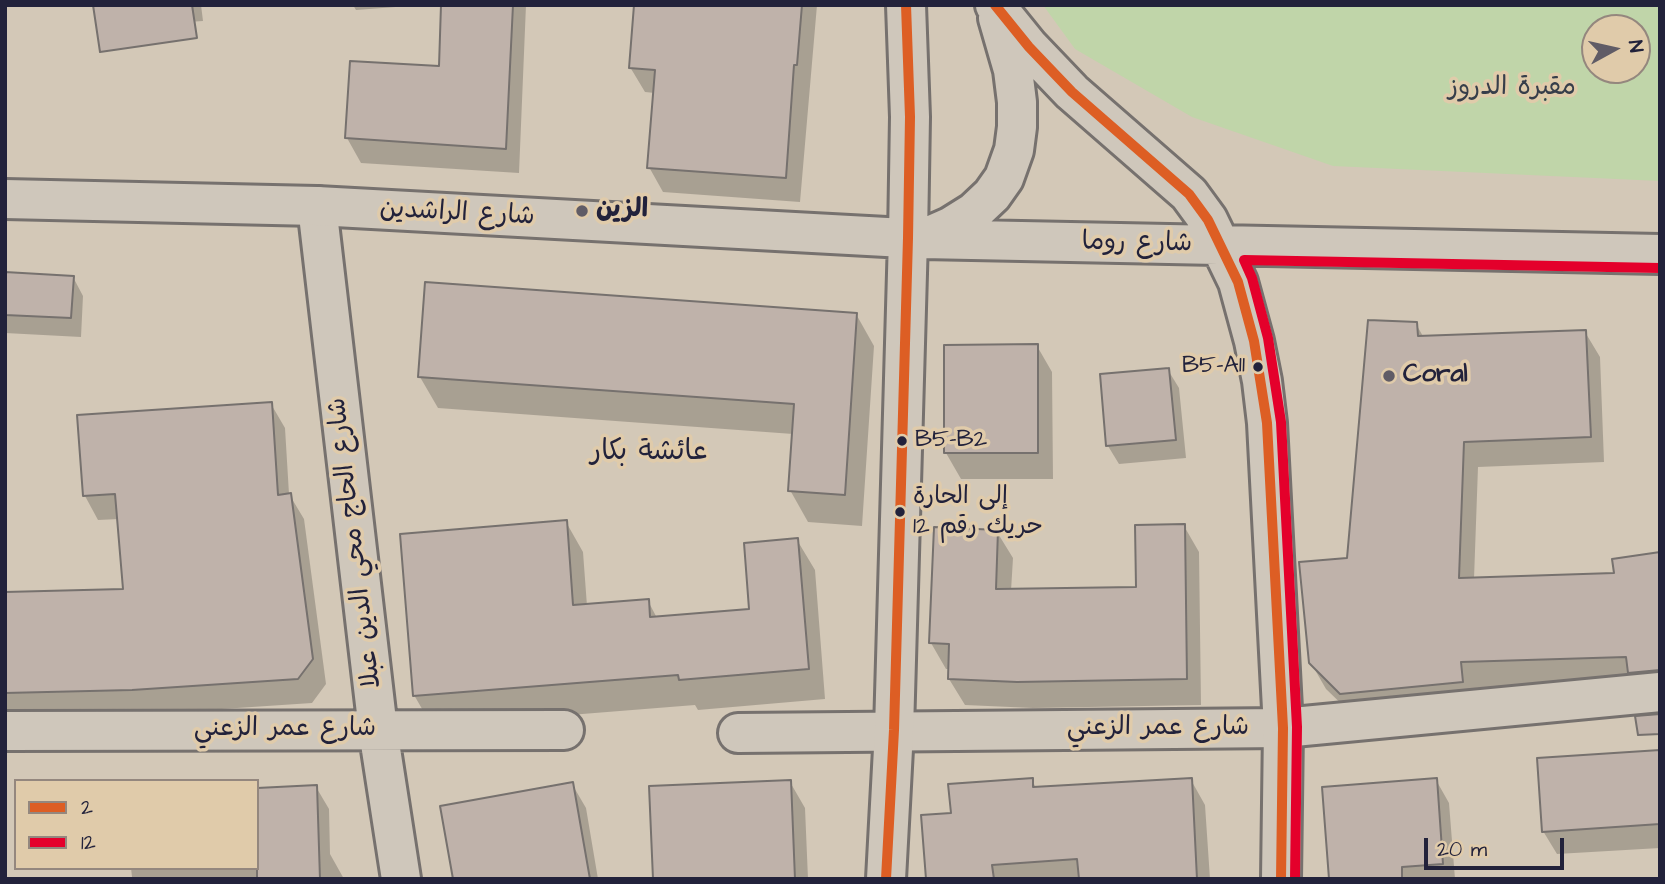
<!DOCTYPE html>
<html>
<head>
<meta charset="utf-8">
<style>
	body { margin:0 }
	#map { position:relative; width:1665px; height:884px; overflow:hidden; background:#d3c8b7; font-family:"Architects Daughter",sans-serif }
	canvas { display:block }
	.frame { position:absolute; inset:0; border:7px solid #22223b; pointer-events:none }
	.legend { position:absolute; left:14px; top:779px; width:245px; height:91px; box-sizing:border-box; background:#e0cbaa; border:2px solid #94877e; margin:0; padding:9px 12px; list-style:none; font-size:21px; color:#22223b }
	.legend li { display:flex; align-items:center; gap:14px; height:35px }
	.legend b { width:35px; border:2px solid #94877e }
	.north { position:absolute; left:1581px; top:14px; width:70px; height:70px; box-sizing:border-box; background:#e0cbaa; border:2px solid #94877e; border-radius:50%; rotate:82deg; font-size:19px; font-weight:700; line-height:28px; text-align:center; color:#22223b }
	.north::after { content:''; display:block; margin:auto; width:24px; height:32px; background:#605c66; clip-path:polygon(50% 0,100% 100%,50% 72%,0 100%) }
	.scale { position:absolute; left:1424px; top:838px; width:140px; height:32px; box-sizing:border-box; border:4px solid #22223b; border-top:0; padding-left:9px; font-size:21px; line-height:24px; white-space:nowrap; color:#22223b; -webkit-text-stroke:5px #e0cbaa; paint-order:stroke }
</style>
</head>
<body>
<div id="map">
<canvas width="1665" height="884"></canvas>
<div class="frame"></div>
<ul class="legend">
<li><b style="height:9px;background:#dd5e24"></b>2</li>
<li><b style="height:9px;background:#e4002b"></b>12</li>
</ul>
<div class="north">N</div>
<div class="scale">20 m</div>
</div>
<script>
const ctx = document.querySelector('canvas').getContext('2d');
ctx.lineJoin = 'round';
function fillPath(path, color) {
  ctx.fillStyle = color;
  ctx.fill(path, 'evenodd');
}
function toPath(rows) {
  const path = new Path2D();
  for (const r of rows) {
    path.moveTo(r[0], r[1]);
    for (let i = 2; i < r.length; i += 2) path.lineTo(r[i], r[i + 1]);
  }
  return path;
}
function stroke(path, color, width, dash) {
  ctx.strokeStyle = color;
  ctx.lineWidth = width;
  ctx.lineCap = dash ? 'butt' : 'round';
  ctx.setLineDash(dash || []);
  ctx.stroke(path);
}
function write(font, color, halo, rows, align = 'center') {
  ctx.font = font + ' "Architects Daughter","Playpen Sans Arabic",sans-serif';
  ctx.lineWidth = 7;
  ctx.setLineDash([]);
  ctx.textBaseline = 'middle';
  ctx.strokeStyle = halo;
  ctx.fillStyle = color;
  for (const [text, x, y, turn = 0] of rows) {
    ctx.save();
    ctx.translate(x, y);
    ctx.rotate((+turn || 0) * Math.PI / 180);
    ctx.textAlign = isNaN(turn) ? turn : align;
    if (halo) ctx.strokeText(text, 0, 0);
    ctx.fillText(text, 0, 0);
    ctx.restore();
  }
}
const green = toPath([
	[1043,5,1660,5,1660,181,1333,166,1192,117,1075,49],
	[1595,28,1637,28,1637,70,1595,70]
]);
const shadow = toPath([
	[131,5,201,5,203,21,143,25],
	[353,5,409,5,409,6,356,10],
	[442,5,526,5,519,173,361,163,347,138,441,68],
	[635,5,817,5,800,202,663,192,649,167,655,93,645,92,630,67],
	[5,274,73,277,83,296,81,337,5,333],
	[856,314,874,346,862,526,808,522,790,490,793,434,438,408,420,377],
	[1416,324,1424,338,1585,332,1600,357,1604,462,1478,467,1474,579,1616,574,1660,554,1660,691,1638,683,1475,688,1476,707,1357,719,1326,689,1311,663,1348,559],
	[1037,346,1052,372,1053,479,961,479,946,453],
	[1168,370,1179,388,1186,458,1119,464,1108,446],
	[271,404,285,428,289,494,304,519,326,684,312,703,147,714,5,717,5,594,125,591,119,519,98,520,85,496],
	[566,522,583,552,587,606,648,601,657,618,751,610,797,540,815,570,825,699,698,710,695,705,432,726,414,695],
	[1184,526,1199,552,1201,705,1033,708,965,705,949,679,950,669,946,669,931,643,997,532,1013,558,1011,591,1138,589],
	[1660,752,1660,848,1557,854,1543,831],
	[1032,780,1036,788,1191,780,1205,805,1210,879,928,879,953,814],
	[1436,780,1449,803,1455,879,1333,879],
	[790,782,805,808,808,879,655,879],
	[572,784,586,808,598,879,455,879],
	[316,787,329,809,330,854,344,879,132,877,131,868,257,868]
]);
const building = toPath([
	[93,5,192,5,197,38,100,52,93,5],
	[441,5,513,5,506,149,345,138,350,61,439,66,441,5],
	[634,5,802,5,797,65,794,65,786,178,647,168,655,70,629,68,634,5],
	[5,272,74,276,71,318,5,315,5,272],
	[425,282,857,313,845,495,788,491,794,404,418,377,425,282],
	[1368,320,1417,322,1418,336,1586,330,1591,437,1464,442,1459,578,1614,573,1612,559,1660,552,1660,670,1628,673,1626,657,1461,662,1463,682,1340,694,1309,663,1299,562,1347,558,1368,320],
	[1038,344,1038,453,944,453,944,345,1038,344],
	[1169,368,1176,440,1106,446,1100,374,1169,368],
	[272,402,278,495,291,493,313,659,298,679,132,690,5,693,5,592,123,589,115,494,83,496,77,415,272,402],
	[567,520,573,605,649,599,650,617,749,609,744,543,798,538,809,669,679,680,678,675,413,696,400,534,567,520],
	[1185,524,1187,679,1017,682,948,679,949,644,929,643,934,527,998,530,996,589,1136,587,1135,525,1185,524],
	[1660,714,1660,734,1638,735,1635,716,1660,714],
	[1660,750,1660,824,1542,832,1537,758,1660,750],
	[1033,778,1033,787,1192,778,1197,879,1079,879,1077,859,992,865,994,879,926,879,921,815,951,813,948,784,1033,778],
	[1437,778,1443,864,1402,867,1402,879,1329,879,1322,787,1437,778],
	[791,780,795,879,653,879,649,786,791,780],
	[573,782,590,879,453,879,440,806,573,782],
	[317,785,320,879,257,879,257,788,317,785]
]);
const street = toPath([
	[317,206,378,730,401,879],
	[5,731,564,730],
	[738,733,1283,728,1660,692]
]);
const secondary = toPath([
	[995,5,1029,47,1072,92,1189,194,1208,220,1238,282,1254,341,1262,381,1267,423,1283,728,1281,879],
	[5,199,317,206,923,239,1660,254],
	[925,238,950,227,974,212,992,195,1004,178,1014,150,1017,127,1017,102,1013,70,998,18],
	[886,879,894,730,908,238,910,117,906,5]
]);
const bus1 = toPath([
	[995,5,1029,47,1072,92,1189,194,1208,220,1238,282,1254,341,1267,423,1283,728,1281,879],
	[886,879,894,730,908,238,910,117,906,5]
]);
const bus2 = toPath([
	[1295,879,1297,727,1281,422,1268,338,1252,278,1244,260,1660,268]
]);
const markers = [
	[582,211,7,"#605c66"],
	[1258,367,6,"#22223b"],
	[1389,376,7,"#605c66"],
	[902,441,6,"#22223b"],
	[900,512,6,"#22223b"]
];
const busNames = [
	["B5-A11",1245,367,"right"],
	["B5-B2",915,441],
	["إلی الحارة",913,498],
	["حريك رقم 12",913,528]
];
const parkNames = [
	["مقبرة الدروز",1512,89]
];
const poiNames = [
	["الزين",596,211],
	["Coral",1403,376]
];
const streetNames = [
	["شارع الراشدين",457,214,3],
	["شارع روما",1137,244,1],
	["شارع الحاج محي الدين عبلا",356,543,-97],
	["شارع عمر الزعني",1158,729],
	["شارع عمر الزعني",285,730]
];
const neighbourhoodNames = [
	["عائشة بكار",649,453]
];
fillPath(green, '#c0d5a9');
fillPath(shadow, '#0003');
fillPath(building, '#bfb2aa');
stroke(building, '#76716e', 2);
stroke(street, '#76716e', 44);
stroke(secondary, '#76716e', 44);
stroke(street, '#cfc7bb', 38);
stroke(secondary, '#cfc7bb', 38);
stroke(bus1, '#dd5e24', 10);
stroke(bus2, '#e4002b', 10);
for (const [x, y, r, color] of markers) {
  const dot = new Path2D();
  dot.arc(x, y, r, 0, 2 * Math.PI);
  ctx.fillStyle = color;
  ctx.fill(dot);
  stroke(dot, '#e0cbaa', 2.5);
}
write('24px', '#22223b', '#e0cbaa', busNames, 'left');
write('26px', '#373e4a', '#e0cbaa', parkNames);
write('bold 26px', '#22223b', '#e0cbaa', poiNames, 'left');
write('26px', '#22223b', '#e0cbaa', streetNames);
write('28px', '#22223b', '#e0cbaa', neighbourhoodNames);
</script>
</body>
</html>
